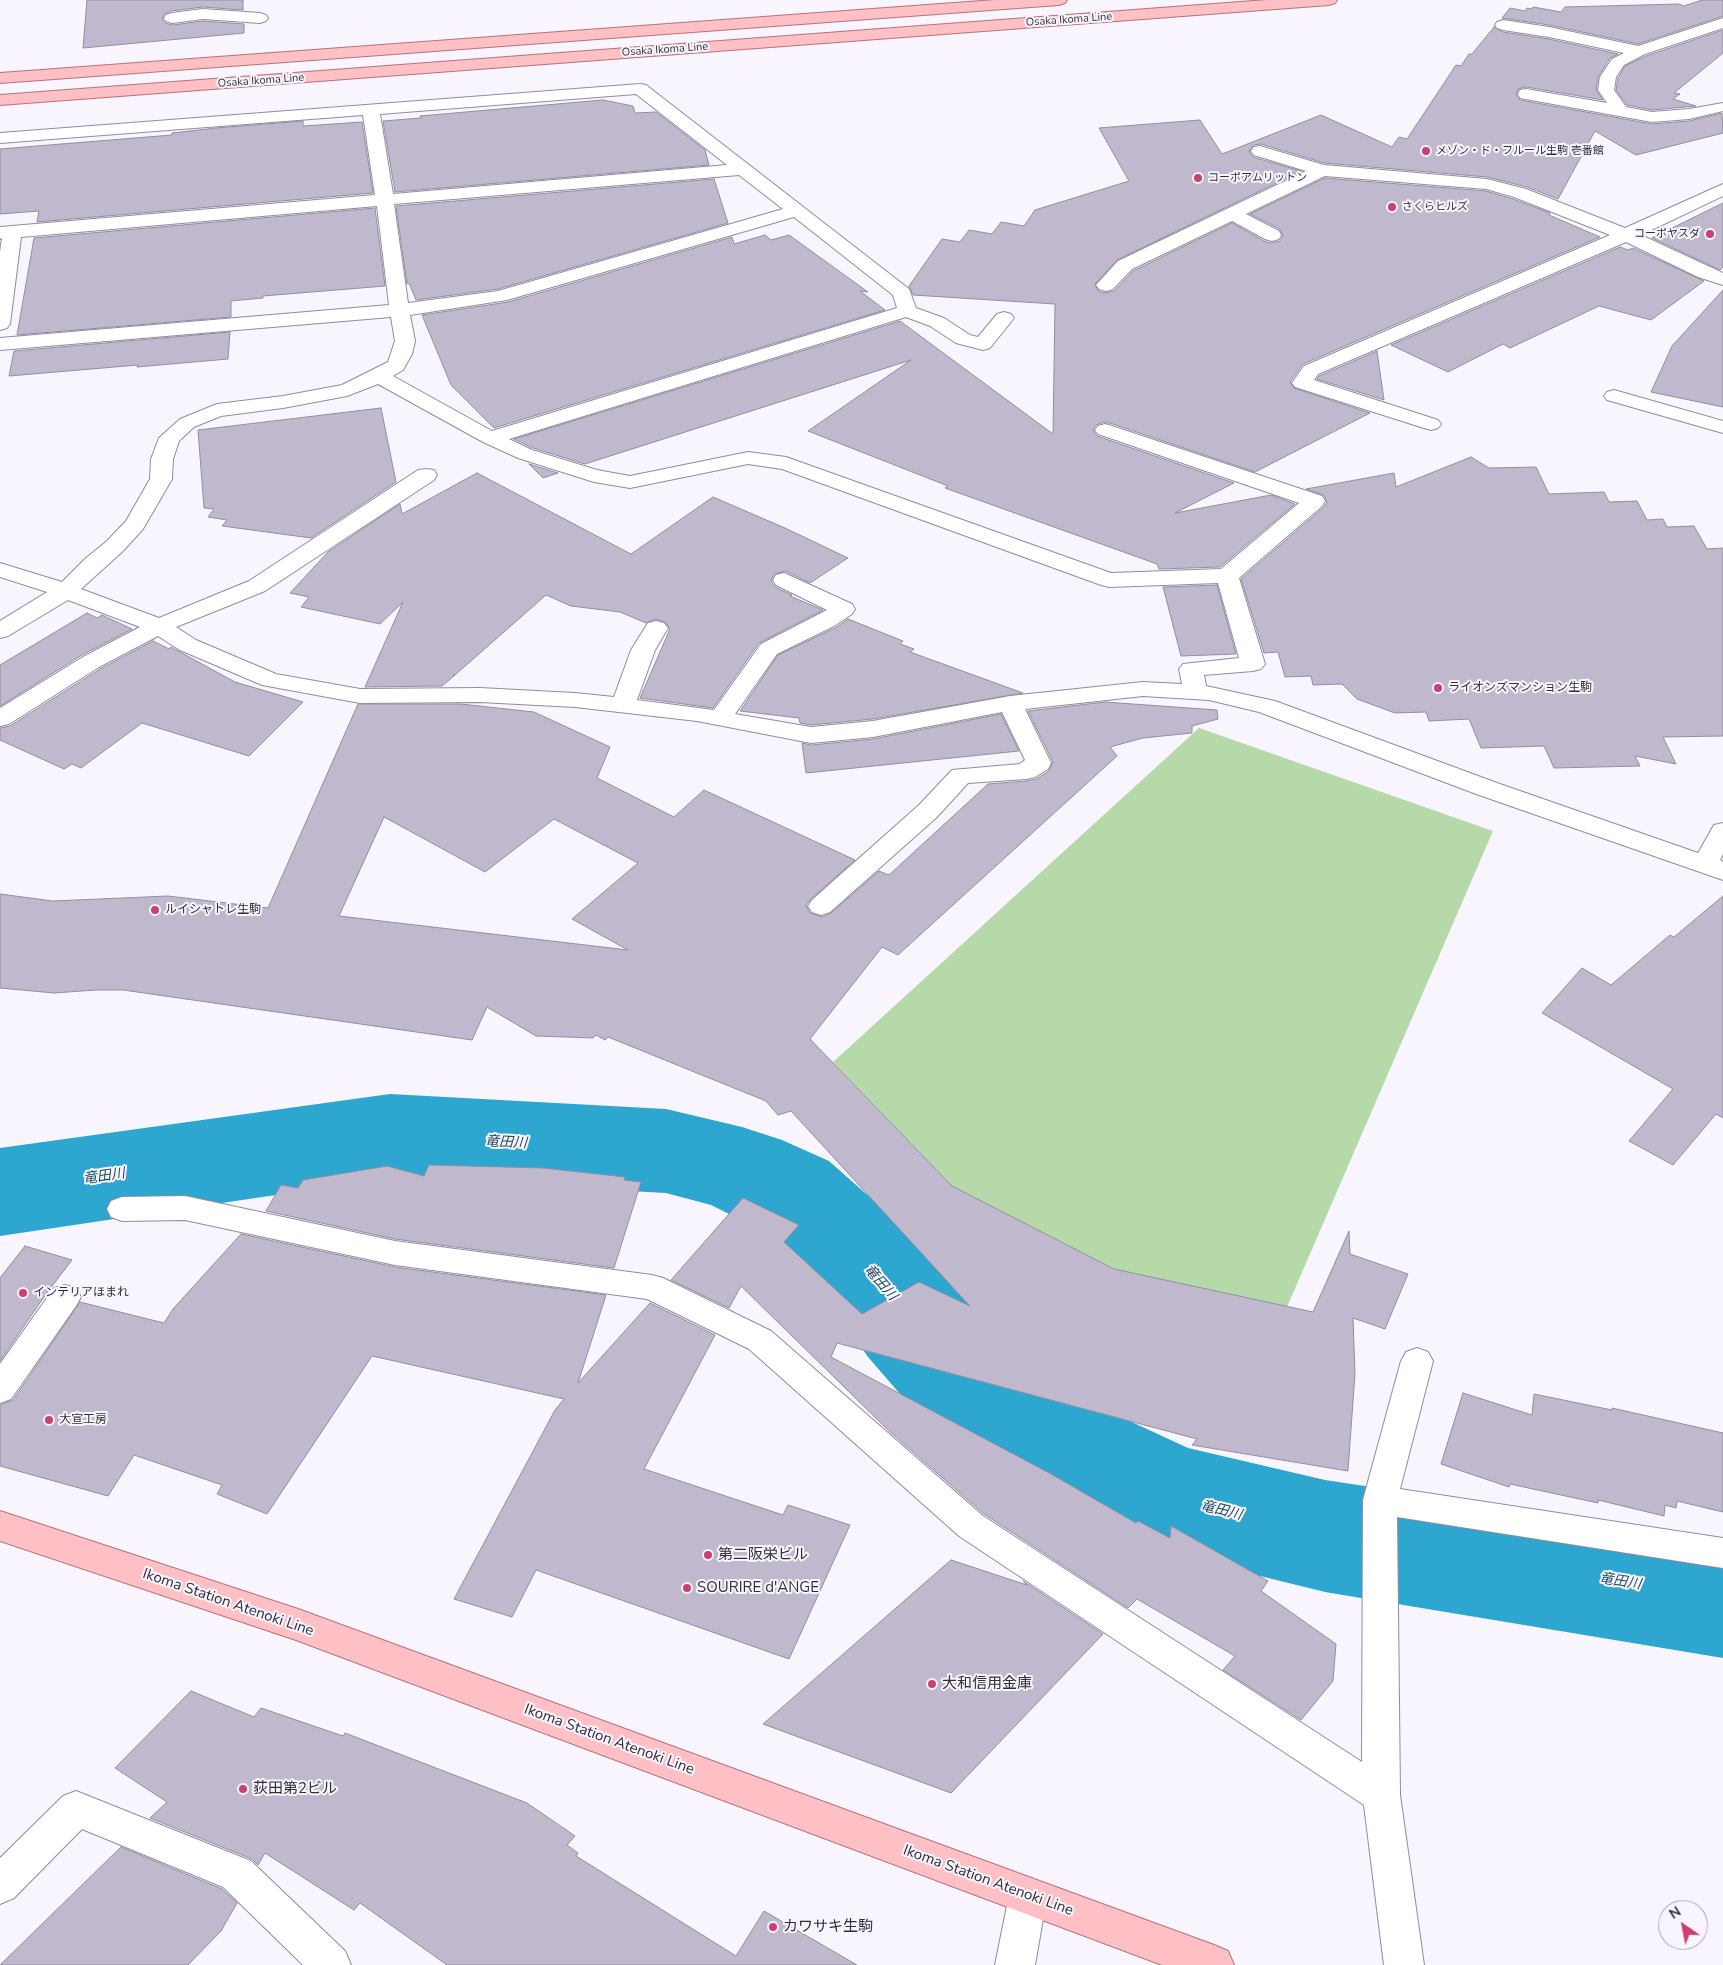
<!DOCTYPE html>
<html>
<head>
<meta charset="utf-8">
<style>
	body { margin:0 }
	#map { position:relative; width:1723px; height:1965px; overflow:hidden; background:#f8f5fe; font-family:"Nunito Sans",sans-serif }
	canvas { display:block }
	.north { position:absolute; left:1658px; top:1900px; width:50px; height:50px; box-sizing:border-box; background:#f8f5fe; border:1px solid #a8a5ae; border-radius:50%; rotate:327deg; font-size:14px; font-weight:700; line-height:20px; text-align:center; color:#312e36 }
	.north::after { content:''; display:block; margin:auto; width:18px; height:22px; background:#cd3f6c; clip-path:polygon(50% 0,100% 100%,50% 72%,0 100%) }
</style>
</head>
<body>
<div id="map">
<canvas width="1723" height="1965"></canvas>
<div class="north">N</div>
</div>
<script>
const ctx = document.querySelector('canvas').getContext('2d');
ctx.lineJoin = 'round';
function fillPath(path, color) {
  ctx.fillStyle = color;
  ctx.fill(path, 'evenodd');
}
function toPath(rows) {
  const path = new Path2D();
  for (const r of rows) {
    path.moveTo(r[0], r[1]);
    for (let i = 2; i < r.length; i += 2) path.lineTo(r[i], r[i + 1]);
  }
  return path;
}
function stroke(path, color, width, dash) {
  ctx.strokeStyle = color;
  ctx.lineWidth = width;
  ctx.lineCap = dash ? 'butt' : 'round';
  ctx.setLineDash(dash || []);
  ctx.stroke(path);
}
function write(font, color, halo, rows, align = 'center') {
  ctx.font = font + ' "Nunito Sans","Noto Sans JP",sans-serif';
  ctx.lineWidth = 4;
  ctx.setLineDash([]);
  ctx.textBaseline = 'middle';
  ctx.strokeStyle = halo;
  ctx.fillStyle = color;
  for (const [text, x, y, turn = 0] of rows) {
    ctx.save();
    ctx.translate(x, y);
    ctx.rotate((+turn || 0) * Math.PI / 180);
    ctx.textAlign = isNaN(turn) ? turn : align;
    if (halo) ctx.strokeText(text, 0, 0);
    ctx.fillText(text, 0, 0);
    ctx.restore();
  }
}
const green = toPath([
	[1199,728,1493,831,1287,1307,1114,1269,952,1186,833,1062]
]);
const river = toPath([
	[390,1094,666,1109,742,1127,782,1140,829,1161,890,1215,924,1250,954,1289,1008,1345,1069,1393,1188,1448,1325,1480,1723,1540,1723,1658,1325,1592,1167,1553,1121,1537,981,1467,920,1417,868,1357,840,1316,808,1279,747,1223,711,1205,666,1193,390,1178,0,1236,0,1148,390,1094]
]);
const building = toPath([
	[87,0,243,0,243,10,203,7,171,11,164,14,162,19,165,23,172,25,203,21,244,24,244,33,83,48,87,0],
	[1702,0,1723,0,1723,16,1638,44,1549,25,1502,18,1510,8,1525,11,1527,8,1532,9,1533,7,1561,12,1565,7,1679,4,1684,6,1702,0],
	[1494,27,1503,32,1549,39,1618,54,1610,58,1598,77,1596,90,1603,100,1526,87,1518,89,1516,95,1520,100,1652,124,1689,121,1722,113,1723,133,1636,155,1595,131,1558,199,1527,187,1487,177,1324,163,1261,144,1254,145,1249,151,1253,157,1301,171,1117,260,1095,284,1098,291,1105,293,1114,291,1133,271,1232,223,1264,241,1271,243,1280,241,1283,236,1280,229,1250,214,1325,178,1486,191,1513,199,1550,213,1549,215,1600,237,1303,364,1290,382,1294,388,1370,413,1255,472,1113,424,1104,422,1096,425,1093,430,1097,436,1234,483,1175,513,1271,495,1295,504,1220,567,1159,569,1157,564,945,488,948,486,808,431,911,360,585,464,533,448,514,439,900,321,1053,434,1055,304,913,295,909,286,942,239,960,242,969,230,992,234,1001,222,1024,226,1035,210,1129,181,1099,128,1200,120,1222,154,1321,115,1392,147,1399,137,1407,139,1456,65,1461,66,1469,54,1472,54,1494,27],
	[1723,30,1723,53,1674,93,1680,94,1673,99,1696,106,1652,110,1627,105,1616,90,1618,78,1625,66,1646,56,1723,30],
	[603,100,633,106,635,113,656,112,705,150,709,165,395,192,383,121,421,118,420,116,603,100],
	[303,121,303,126,362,122,373,193,37,222,39,211,0,214,0,149,172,135,172,133,216,128,303,121],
	[714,179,728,223,498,289,416,300,409,283,407,284,396,206,714,179],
	[1723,203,1723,267,1720,270,1652,238,1723,203],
	[375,208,385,286,263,296,263,298,231,301,231,317,17,335,34,238,375,208],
	[765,235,771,240,789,235,868,292,860,291,885,310,494,428,451,385,422,315,508,302,732,237,734,244,765,235],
	[1620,247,1628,250,1633,248,1704,281,1651,320,1599,306,1510,348,1503,344,1448,372,1391,345,1620,247],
	[1723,290,1723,407,1651,392,1672,346,1723,290],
	[230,332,228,359,137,367,138,365,9,376,14,351,230,332],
	[1377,351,1384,400,1317,379,1319,376,1377,351],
	[381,408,396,482,311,538,222,526,227,520,208,517,214,509,204,508,198,430,381,408],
	[1471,457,1489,468,1536,467,1549,494,1604,492,1609,502,1637,501,1647,520,1663,519,1667,527,1694,526,1707,549,1723,548,1723,736,1663,737,1676,764,1635,756,1640,766,1554,768,1544,746,1481,748,1469,719,1429,721,1426,712,1395,713,1357,699,1342,684,1313,685,1311,676,1285,677,1278,652,1264,653,1241,579,1324,507,1327,502,1324,495,1306,489,1394,473,1396,487,1471,457],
	[529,464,558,473,543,478,529,464],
	[477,473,631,554,713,497,785,528,848,558,810,583,785,571,774,574,771,581,775,587,792,595,790,596,823,610,759,643,713,708,640,698,670,629,665,622,656,619,646,623,620,612,571,606,546,595,455,675,453,675,455,675,442,686,365,687,403,602,380,624,301,607,309,597,290,593,328,552,400,504,402,514,477,473],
	[1217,585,1236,654,1181,656,1163,587,1217,585],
	[87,613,97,618,102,615,132,629,82,655,0,706,0,665,87,613],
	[848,619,903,641,900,644,914,649,910,652,1023,693,873,719,811,725,800,723,799,718,740,711,778,655,835,628,848,619],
	[153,641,169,649,171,647,235,682,303,702,249,756,142,723,81,768,72,764,64,769,0,740,0,728,10,726,100,669,153,641],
	[1105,702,1217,710,1218,719,1192,726,1192,733,1143,738,1110,747,1117,756,898,955,882,947,810,1039,952,1186,1114,1269,1313,1312,1349,1231,1350,1254,1408,1274,1385,1329,1353,1318,1355,1373,1348,1471,1192,1445,1197,1439,837,1343,831,1357,1051,1474,1136,1523,1138,1521,1170,1538,1171,1526,1268,1581,1261,1591,1336,1644,1333,1681,1301,1720,1223,1670,1235,1656,1137,1599,1128,1608,984,1514,889,1431,741,1286,729,1308,671,1280,743,1198,799,1225,784,1242,862,1314,919,1282,970,1306,791,1111,778,1115,766,1101,608,1037,605,1040,596,1035,593,1038,536,1036,487,1007,472,1040,123,990,96,990,54,993,0,988,0,894,53,901,168,896,268,908,358,704,461,704,534,712,610,747,597,778,674,817,704,790,855,860,811,899,806,905,810,913,822,917,831,913,879,871,889,875,988,784,1026,781,1036,779,1049,771,1053,762,1028,711,1105,702],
	[384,817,485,872,554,819,638,863,572,919,628,950,339,916,384,817],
	[1001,714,1019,751,806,773,802,743,811,745,873,739,1001,714],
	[1723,896,1723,1118,1716,1114,1673,1165,1629,1141,1673,1089,1542,1013,1582,968,1611,985,1670,935,1674,937,1723,896],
	[429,1165,543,1168,625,1177,624,1180,641,1182,614,1268,395,1239,266,1211,281,1185,298,1188,303,1180,387,1166,424,1176,429,1165],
	[241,1234,395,1267,606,1295,578,1383,650,1303,715,1335,644,1469,783,1515,788,1505,850,1525,789,1659,536,1570,512,1617,454,1599,555,1410,564,1399,372,1356,267,1514,217,1494,222,1485,134,1455,108,1496,0,1466,0,1405,13,1400,80,1302,164,1323,173,1309,241,1234],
	[25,1246,72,1260,46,1294,0,1361,0,1278,25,1246],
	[1463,1393,1532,1415,1534,1394,1612,1410,1612,1408,1723,1433,1723,1512,1677,1501,1676,1508,1665,1505,1664,1516,1598,1500,1598,1503,1510,1484,1509,1487,1441,1464,1463,1393],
	[951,1560,1027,1585,1023,1581,1103,1634,951,1793,763,1724,951,1560],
	[191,1691,254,1717,261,1708,343,1736,345,1733,527,1803,575,1836,567,1845,578,1853,576,1856,736,1956,764,1911,857,1965,447,1965,360,1903,354,1910,265,1853,258,1865,252,1859,150,1818,167,1802,115,1768,191,1691],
	[121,1847,222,1889,237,1903,221,1931,188,1965,0,1965,121,1847]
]);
const minor = toPath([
	[203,9,260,13,266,15,268,18,266,21,260,23,203,19,172,23,166,21,164,18,166,15,172,13,203,9],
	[1723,18,1723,28,1645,54,1624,65,1616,77,1614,90,1626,107,1652,112,1689,109,1723,103,1723,111,1689,119,1652,122,1520,98,1518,94,1520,90,1526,89,1607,103,1598,90,1600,77,1612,59,1624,53,1549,37,1503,30,1497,28,1495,25,1497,22,1503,20,1549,27,1638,46,1723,18],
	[640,84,646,85,909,289,916,308,944,318,970,335,978,337,997,314,1004,312,1011,314,1014,318,990,348,983,350,956,343,930,326,906,317,509,439,532,450,597,470,630,476,748,452,786,457,1111,573,1221,569,1299,503,1098,434,1095,430,1098,426,1105,424,1112,426,1322,496,1325,501,1322,506,1239,578,1265,664,1261,669,1253,671,1204,675,1206,686,1275,701,1497,783,1698,853,1714,825,1723,823,1723,854,1720,860,1723,862,1723,880,1479,795,1259,712,1209,700,1143,696,1025,709,1051,763,1048,769,1035,777,1026,779,968,783,937,817,830,912,821,915,812,912,808,906,812,900,919,805,952,770,1020,764,1025,760,1002,712,873,737,811,743,697,721,575,707,480,702,360,703,262,685,180,650,158,636,99,667,9,724,0,726,0,708,83,657,140,627,68,600,8,636,0,638,0,621,47,592,0,577,0,563,62,582,85,559,107,541,126,521,150,479,151,459,159,438,180,419,217,404,283,396,342,385,388,362,395,341,391,317,0,350,0,338,389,305,377,206,21,237,10,324,7,328,0,330,0,252,2,238,0,239,0,227,375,195,363,115,0,143,0,133,640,84],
	[636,94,727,165,393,194,380,114,636,94],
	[739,175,783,209,498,291,408,303,394,204,739,175],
	[794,217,893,295,897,308,492,431,393,376,403,370,412,354,415,341,410,315,507,300,794,217],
	[378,384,483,442,518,458,594,482,630,488,748,464,782,469,1101,585,1109,587,1218,583,1239,658,1183,664,1179,669,1182,684,1143,682,1010,696,873,721,811,727,735,714,777,654,834,626,852,614,855,609,852,604,784,573,776,575,773,580,776,585,827,610,761,644,714,710,637,700,655,650,668,628,664,623,656,621,648,623,631,650,614,697,575,693,480,688,360,689,276,674,196,640,176,627,265,591,434,480,437,475,434,470,426,469,418,470,249,581,159,618,81,589,123,551,143,529,172,479,173,459,179,441,194,427,221,416,283,408,347,396,378,384],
	[1260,146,1324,165,1487,179,1526,189,1625,228,1723,184,1723,196,1641,235,1723,273,1723,285,1698,277,1626,242,1318,374,1314,380,1438,420,1441,424,1438,428,1431,430,1424,428,1295,387,1292,383,1304,366,1610,235,1514,197,1486,189,1325,176,1246,214,1279,231,1281,235,1279,239,1272,241,1265,239,1232,221,1132,269,1113,289,1106,291,1099,289,1096,285,1118,261,1306,171,1254,155,1251,151,1254,147,1260,146],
	[1614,390,1723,421,1723,433,1607,400,1604,396,1607,392,1614,390],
	[185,1196,395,1241,652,1275,663,1278,771,1331,983,1516,1362,1762,1363,1500,1401,1361,1406,1352,1417,1348,1428,1352,1433,1361,1400,1489,1723,1538,1723,1568,1397,1517,1400,1795,1424,1965,1384,1965,1364,1805,959,1536,749,1349,647,1299,395,1265,185,1220,122,1221,111,1217,107,1209,111,1201,122,1197,185,1196],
	[65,1285,76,1288,81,1297,76,1306,11,1399,0,1403,0,1364,54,1288,65,1285],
	[76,1791,251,1861,345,1951,351,1965,303,1965,223,1887,82,1829,14,1898,0,1904,0,1858,63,1796,76,1791],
	[1028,1877,1042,1883,1047,1896,1035,1965,995,1965,1009,1896,1014,1883,1028,1877]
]);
const major = toPath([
	[995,0,1067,0,1065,3,1059,5,0,83,0,73,995,0],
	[1267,0,1337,0,1335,3,1329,5,0,105,0,95,1267,0],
	[0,1511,298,1609,1214,1945,1228,1951,1234,1965,1162,1965,296,1640,0,1541,0,1511]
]);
const markers = [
	[1426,151,5,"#cd3f6c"],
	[1198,178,5,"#cd3f6c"],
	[1392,207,5,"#cd3f6c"],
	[1710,234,5,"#cd3f6c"],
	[1438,688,5,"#cd3f6c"],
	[155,910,5,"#cd3f6c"],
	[23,1293,5,"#cd3f6c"],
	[49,1420,5,"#cd3f6c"],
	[708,1555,5,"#cd3f6c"],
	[687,1588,5,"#cd3f6c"],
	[932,1684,5,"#cd3f6c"],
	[243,1789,5,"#cd3f6c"],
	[773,1927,5,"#cd3f6c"]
];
const farStreetnames = [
	["Osaka Ikoma Line",1069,20,-4],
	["Osaka Ikoma Line",665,50,-4],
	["Osaka Ikoma Line",261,81,-4]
];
const farPoinames = [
	["メゾン・ド・フルール生駒 壱番館",1436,151],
	["コーポアムリットン",1208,178],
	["さくらヒルズ",1402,207],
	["コーポヤスダ",1700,234,"right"]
];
const poiNames = [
	["ライオンズマンション生駒",1448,688],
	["ルイシャトレ生駒",165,910],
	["インテリアほまれ",33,1293],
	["大宣工房",59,1420]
];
const waterNames = [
	["竜田川",506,1143,3],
	["竜田川",104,1177,-8],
	["竜田川",880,1283,49],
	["竜田川",1221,1511,14],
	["竜田川",1620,1582,9]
];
const nearPoinames = [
	["第二阪栄ビル",718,1555],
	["SOURIRE d'ANGE",697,1588],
	["大和信用金庫",942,1684],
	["荻田第2ビル",253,1789],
	["カワサキ生駒",783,1927]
];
const nearStreetnames = [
	["Ikoma Station Atenoki Line",228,1603,19],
	["Ikoma Station Atenoki Line",609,1740,20],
	["Ikoma Station Atenoki Line",988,1881,20]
];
fillPath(green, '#b5d9a8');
fillPath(river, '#2da6d0');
fillPath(building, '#c0b8cd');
stroke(building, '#948da1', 1);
stroke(minor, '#928b9f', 2);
stroke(major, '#b67278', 2);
fillPath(minor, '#fff');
fillPath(major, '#fec0c4');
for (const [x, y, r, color] of markers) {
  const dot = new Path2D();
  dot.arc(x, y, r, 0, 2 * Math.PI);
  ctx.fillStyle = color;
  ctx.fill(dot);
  stroke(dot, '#f8f5fe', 2);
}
write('11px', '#312e36', '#f8f5fe', farStreetnames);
write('11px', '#312e36', '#f8f5fe', farPoinames, 'left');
write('12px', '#312e36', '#f8f5fe', poiNames, 'left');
write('italic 14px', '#1d4c5f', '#f8f5fe', waterNames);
write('15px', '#312e36', '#f8f5fe', nearPoinames, 'left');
write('15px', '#312e36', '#f8f5fe', nearStreetnames);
</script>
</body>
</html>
